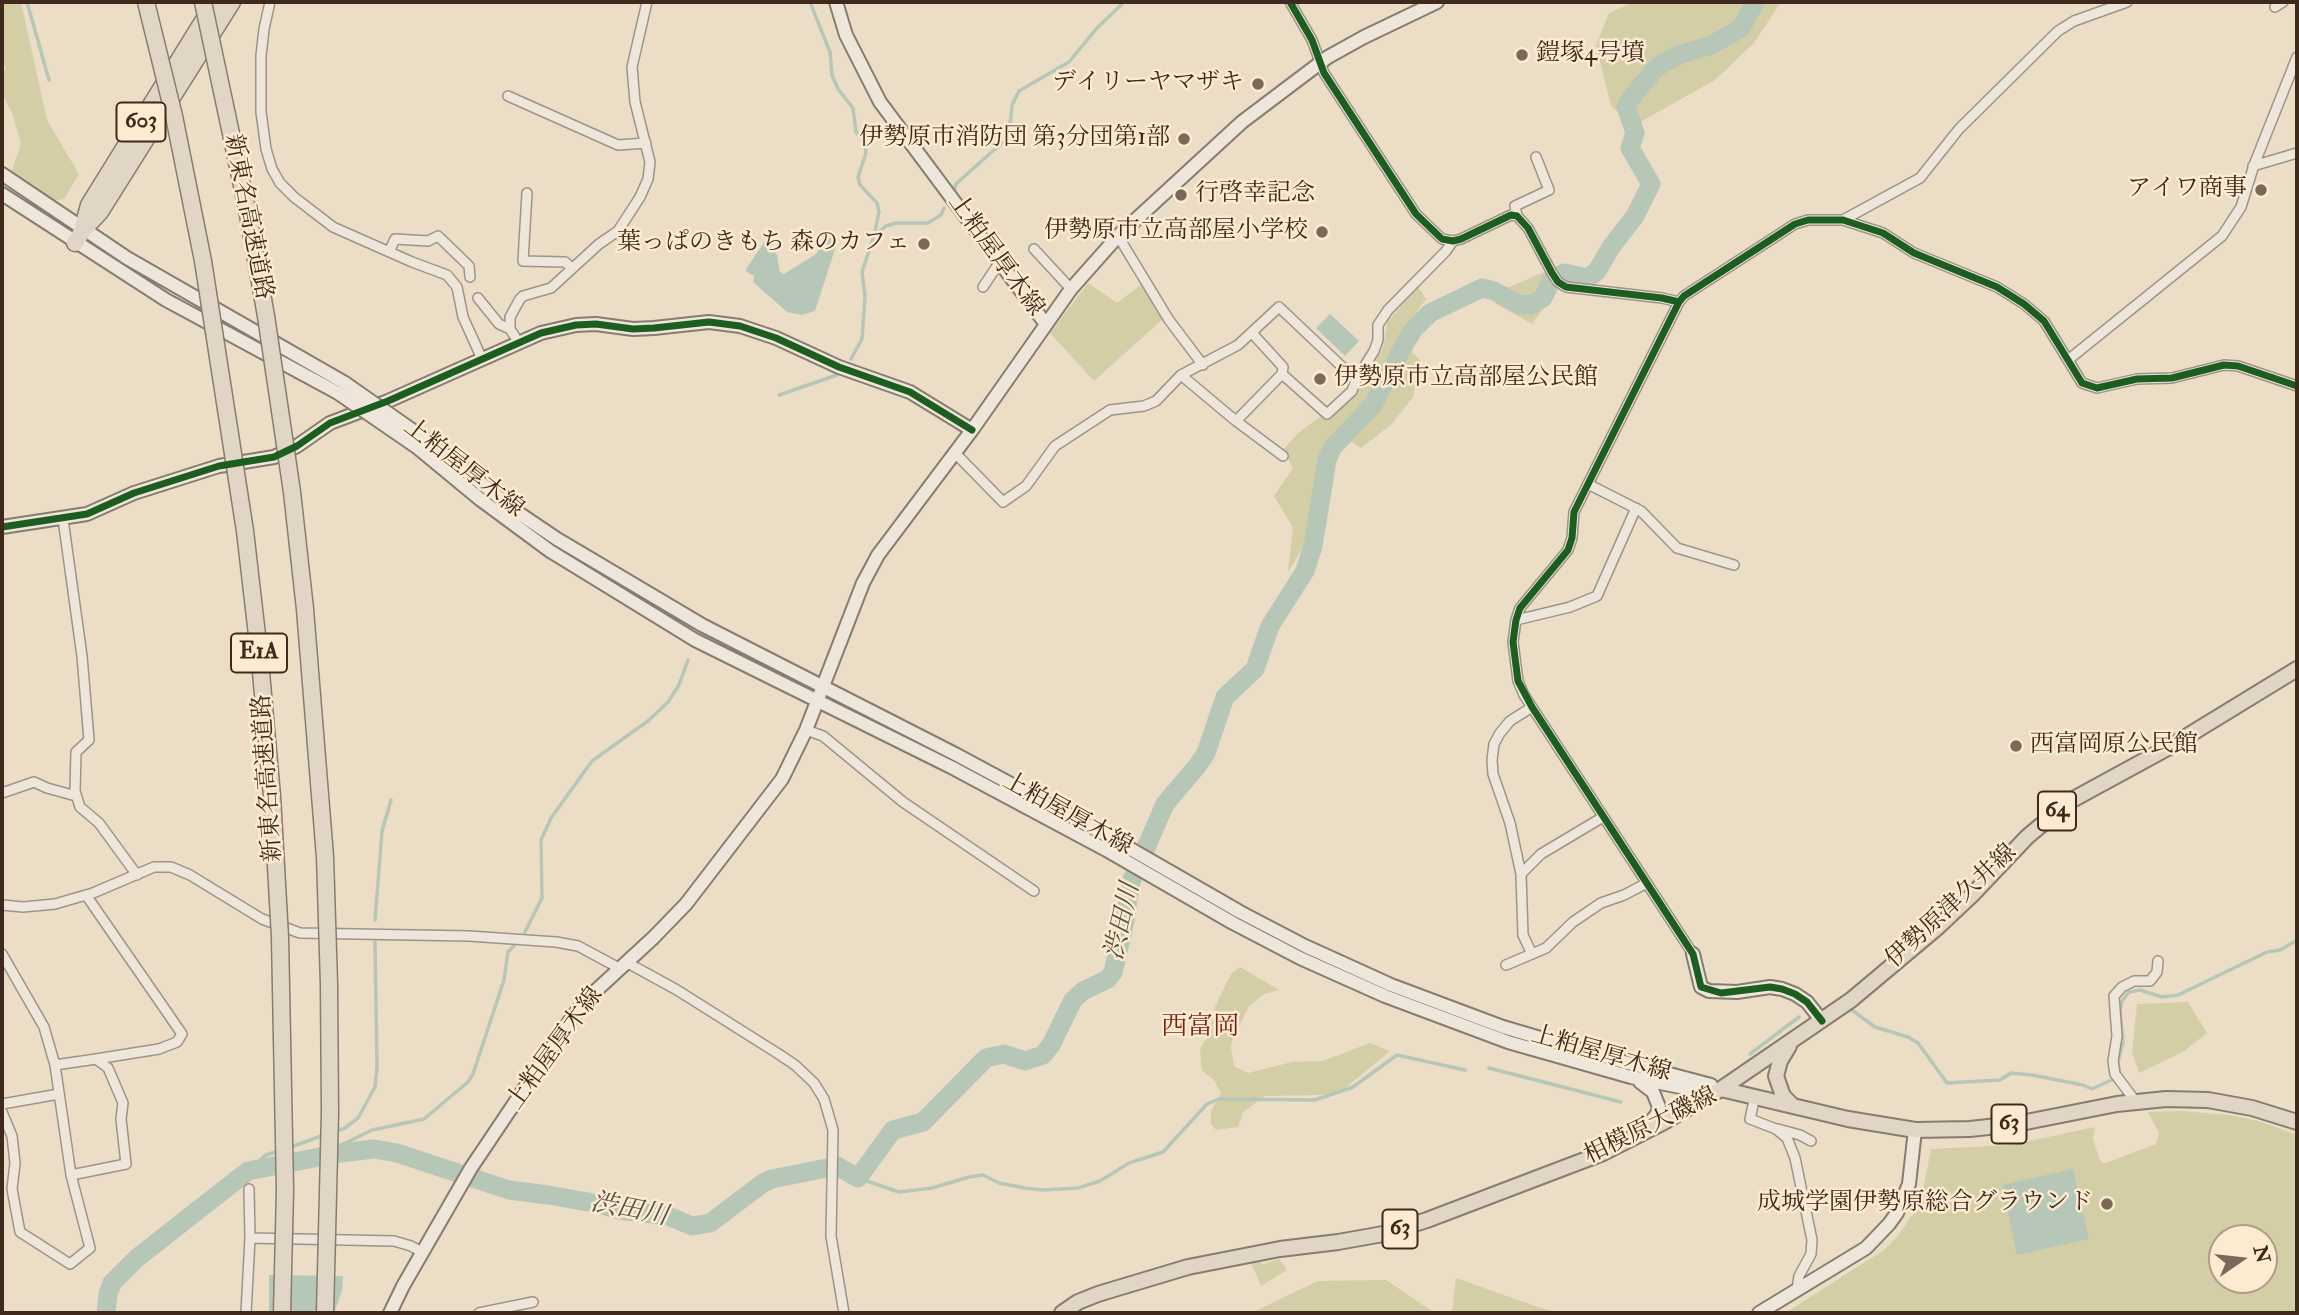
<!DOCTYPE html>
<html>
<head>
<meta charset="utf-8">
<style>
	body { margin:0 }
	#map { position:relative; width:2299px; height:1315px; overflow:hidden; background:#ecddc7; font-family:"IM FELL Double Pica",serif }
	canvas { display:block }
	.frame { position:absolute; inset:0; border:4px solid #3e291c; pointer-events:none }
	.north { position:absolute; left:2208px; top:1224px; width:70px; height:70px; box-sizing:border-box; background:#fcebd1; border:2px solid #b09d89; border-radius:50%; rotate:76deg; font-size:19px; font-weight:700; line-height:28px; text-align:center; color:#3e291c }
	.north::after { content:''; display:block; margin:auto; width:24px; height:32px; background:#7b6858; clip-path:polygon(50% 0,100% 100%,50% 72%,0 100%) }
</style>
</head>
<body>
<div id="map">
<canvas width="2299" height="1315"></canvas>
<div class="frame"></div>
<div class="north">N</div>
</div>
<script>
const ctx = document.querySelector('canvas').getContext('2d');
ctx.lineJoin = 'round';
function fillPath(path, color) {
  ctx.fillStyle = color;
  ctx.fill(path, 'evenodd');
}
function toPath(rows) {
  const path = new Path2D();
  for (const r of rows) {
    path.moveTo(r[0], r[1]);
    for (let i = 2; i < r.length; i += 2) path.lineTo(r[i], r[i + 1]);
  }
  return path;
}
function stroke(path, color, width, dash) {
  ctx.strokeStyle = color;
  ctx.lineWidth = width;
  ctx.lineCap = dash ? 'butt' : 'round';
  ctx.setLineDash(dash || []);
  ctx.stroke(path);
}
function write(font, color, halo, rows, align = 'center') {
  ctx.font = font + ' "IM FELL Double Pica","Noto Serif JP",serif';
  ctx.lineWidth = 5;
  ctx.setLineDash([]);
  ctx.textBaseline = 'middle';
  ctx.strokeStyle = halo;
  ctx.fillStyle = color;
  for (const [text, x, y, turn = 0] of rows) {
    ctx.save();
    ctx.translate(x, y);
    ctx.rotate((+turn || 0) * Math.PI / 180);
    ctx.textAlign = isNaN(turn) ? turn : align;
    if (halo) ctx.strokeText(text, 0, 0);
    ctx.fillText(text, 0, 0);
    ctx.restore();
  }
}
const green = toPath([
	[2,2,21,2,47,120,79,174,64,199,51,201,11,173,21,144,12,113,2,93,2,73,6,68,2,61],
	[1634,2,1781,2,1754,43,1715,80,1633,126,1611,106,1596,46,1609,13],
	[1544,272,1556,291,1532,324,1496,304,1507,288],
	[1088,283,1117,303,1143,283,1164,318,1094,381,1050,333],
	[1418,287,1426,299,1398,338,1421,361,1413,397,1392,424,1361,448,1340,435,1321,455,1304,546,1288,572,1293,528,1274,496,1293,468,1283,450,1298,433,1359,388,1383,348,1387,322],
	[1240,967,1279,990,1264,994,1249,1006,1233,1039,1231,1047,1234,1066,1248,1073,1292,1062,1323,1061,1370,1043,1390,1051,1339,1093,1320,1095,1265,1096,1243,1112,1238,1127,1216,1130,1211,1124,1211,1111,1221,1093,1214,1080,1202,1071,1200,1049,1210,1032,1215,1007,1227,982,1232,973],
	[2188,1002,2207,1033,2183,1052,2139,1073,2132,1052,2137,1004],
	[2182,1111,2228,1115,2259,1121,2297,1135,2296,1313,1785,1313,1884,1250,1897,1237,1913,1214,1922,1195,1931,1149,2010,1145,2095,1127,2093,1139,2099,1158,2103,1164,2156,1144,2159,1133,2148,1112],
	[2222,1238,2264,1238,2264,1280,2222,1280],
	[1279,1259,1287,1270,1261,1286,1251,1263,1261,1262,1262,1265],
	[1456,1278,1532,1305,1559,1313,1452,1313],
	[1386,1280,1435,1313,1251,1313,1318,1281]
]);
const water = toPath([
	[827,237,835,239,837,243,815,311,802,315,787,312,753,282,754,276,747,272,746,269,767,238,777,255,780,272,784,274,816,254],
	[1330,314,1359,341,1345,356,1316,328],
	[2073,1169,2089,1239,2017,1255,2002,1185],
	[269,1275,343,1276,342,1291,334,1313,269,1313]
]);
const stream = toPath([
	[27,2,49,80],
	[810,2,830,52,832,75,838,89,853,108,856,132,865,144,866,153,858,177,860,185,877,203,879,212,874,237],
	[954,192,956,184,1004,141,1010,126,1012,105,1019,91,1069,62,1097,28,1124,2],
	[851,359,862,339,865,297,862,272,874,236,886,226,896,223,928,223,941,215,944,208],
	[779,395,837,375],
	[375,920,382,831,391,800],
	[525,932,542,898,541,840,551,818,592,761,648,721,668,702,679,685,688,660],
	[1852,1010,1875,1027,1908,1037,1918,1043,1947,1083,2000,1080,2011,1073,2032,1075,2083,1085,2092,1089,2120,1076,2118,1062,2123,1042,2120,1011,2122,1001,2129,992,2140,990,2162,997,2178,995,2267,952,2280,950,2297,940],
	[1750,1054,1799,1017],
	[1489,1068,1621,1102],
	[334,1132,345,1128,358,1118,375,1087,377,1067,375,942],
	[288,1148,324,1135],
	[333,1149,372,1130,424,1119,468,1082,473,1074,504,980,508,952,514,946],
	[248,1171,266,1155,281,1150],
	[858,1178,899,1192,932,1188,969,1177,983,1175,999,1183,1025,1188,1042,1190,1078,1188,1100,1181,1129,1163,1163,1152,1207,1104,1219,1099,1315,1100,1353,1087,1397,1055,1465,1070]
]);
const river = toPath([
	[106,1313,108,1294,112,1283,137,1258,248,1171,340,1153,374,1149,397,1153,509,1190,548,1195,599,1204,619,1210,668,1216,692,1226,710,1223,763,1183,772,1179,837,1166,858,1178,893,1130,923,1122,986,1058,1004,1054,1025,1061,1043,1055,1051,1045,1073,1000,1083,991,1108,979,1113,972,1123,930,1131,882,1165,804,1198,765,1206,753,1225,697,1255,669,1270,626,1305,571,1313,546,1327,460,1332,448,1373,405,1404,345,1413,330,1430,313,1482,288,1494,291,1518,304,1531,305,1543,298,1552,279,1565,273,1588,278,1597,271,1611,247,1635,216,1651,184,1630,148,1635,133,1626,107,1631,98,1657,67,1678,55,1712,45,1741,28,1755,2]
]);
const street = toPath([
	[270,2,264,29,261,56,261,112,266,149,272,169,280,183,294,197,333,227,412,262,447,275,457,287,463,317,482,359],
	[1290,2,1312,40,1324,73,1416,214,1442,239,1453,241,1461,239,1511,215,1517,216,1528,228,1552,273,1558,282,1566,287,1662,298,1679,302,1684,296,1795,224,1808,220,1843,220,1883,233,1914,253,1997,287,2024,304,2044,321,2082,383,2097,388,2137,379,2172,378,2224,365,2238,366,2297,386],
	[2275,7,2283,2],
	[508,96,618,145,646,143],
	[2253,166,2297,153],
	[527,193,523,261,565,262,572,268],
	[1517,216,1515,206,1549,190,1536,157],
	[1843,220,1920,178,1959,129,2058,31,2074,21,2127,2],
	[1118,236,1169,320,1203,365],
	[1034,249,1071,289],
	[389,252,395,239,428,241,438,236,469,266,470,277],
	[983,287,999,263],
	[478,298,499,324,510,329],
	[1679,302,1574,512,1572,538,1568,550,1520,608,1516,620,1513,642,1518,681,1524,695,1693,954],
	[519,343,510,329,510,317,520,299,523,296,551,288,599,244,618,231,640,197,648,179,650,162,635,102,632,67,647,2],
	[2068,360,2222,236,2241,207,2254,165,2297,57],
	[1282,374,1327,414,1352,391,1356,380,1374,351,1378,340,1378,325,1388,310,1446,251,1453,241],
	[1181,375,1238,345,1279,307,1356,380],
	[1236,421,1282,374,1283,367,1252,333],
	[955,453,1003,502,1026,486,1055,446,1110,410,1144,406,1156,401,1181,375,1236,421,1283,456],
	[1588,484,1641,511,1677,548,1734,565],
	[63,519,82,656,89,740,76,752,75,791,80,807,99,823,137,875],
	[1516,620,1570,607,1597,596,1636,508],
	[806,730,823,736,903,802,1034,891],
	[2,793,34,782,47,788,76,796],
	[1521,874,1510,823,1493,774,1492,760,1494,744,1500,733,1510,721,1532,707],
	[86,895,182,1034,177,1042,159,1049,96,1059],
	[2,905,23,907,55,904,93,893,154,867,171,867,190,875,262,919,300,933,469,936,556,942,578,946,619,968],
	[2,954,44,1027,55,1065,71,1175,90,1248,70,1264,20,1232,12,1189,15,1163,12,1136,2,1112],
	[1532,954,1523,935,1521,874,1541,854,1603,817],
	[626,962,677,990,777,1053,795,1065,814,1083,824,1099,833,1130,831,1236,844,1313],
	[1506,965,1546,948,1573,922,1601,903,1624,895,1647,883],
	[55,1065,96,1059,108,1068,123,1103,121,1119,126,1164,71,1175],
	[1755,1096,1750,1119,1776,1129,1787,1138,1795,1158,1812,1240,1811,1254,1799,1276,1797,1289],
	[2136,1102,2115,1074,2113,1061,2117,1036,2114,996,2122,987,2134,981,2150,981,2157,972,2158,961],
	[2,1104,59,1094],
	[1778,1129,1800,1135,1811,1141],
	[250,1238,394,1241,411,1246,422,1252],
	[246,1313,250,1238,249,1189],
	[479,1313,533,1302]
]);
const secondary = toPath([
	[836,2,846,35,880,102,1045,323],
	[2,174,127,258,345,383],
	[2,194,166,300,338,393],
	[425,439,520,514,557,539,702,625,957,755,1115,840,1240,912,1305,946,1391,985,1503,1027,1598,1055,1711,1085],
	[418,448,481,500,550,551,695,640,951,767,1110,852,1233,923,1300,958,1385,996,1508,1042,1631,1077,1695,1090,1721,1089],
	[2,527,87,514,134,493,219,466,274,457,297,446,330,423,388,401,541,333,576,325,596,324,633,329,654,328,709,322,740,326,776,338,839,367,910,392,972,430],
	[1693,954,1701,987,1709,991,1737,992,1770,987,1782,989,1795,994,1807,1002,1822,1021],
	[1640,1082,1653,1092,1659,1107,1657,1114,1643,1131],
	[390,1313,403,1286,471,1168,573,1016,589,997,653,938,686,904,782,779,806,730,863,583,878,555,972,430,1071,289,1118,236,1242,122,1328,57,1364,37,1437,2],
	[1759,1313,1866,1248,1889,1224,1897,1213,1909,1184,1915,1130]
]);
const primary = toPath([
	[1789,1046,1780,1061,1776,1076,1783,1096,1792,1105],
	[1721,1089,1848,1119,1915,1130,1970,1129,2016,1124,2117,1104,2166,1099,2208,1100,2252,1108,2297,1122],
	[1062,1313,1078,1302,1098,1294,1188,1267,1280,1249,1338,1242,1383,1234,1427,1220,1603,1153,1664,1122,1721,1089,1851,1000,1938,927,1972,895,2027,837,2070,801,2171,746,2297,669]
]);
const highway = toPath([
	[83,227,89,205,215,2],
	[75,243,83,230,100,212,232,2]
]);
const secondaryBridge = toPath([
	[345,383,425,439],
	[338,393,418,448]
]);
const highwayBridge = toPath([
	[146,2,174,116,203,261,245,531,260,661,272,796,280,937,285,1190,282,1313],
	[203,2,247,209,266,316,292,492,305,609,325,857,329,984,330,1113,325,1313]
]);
const cycleway = toPath([
	[1290,2,1312,40,1324,73,1416,214,1442,239,1453,241,1461,239,1511,215,1517,216,1528,228,1552,273,1558,282,1566,287,1662,298,1679,302,1684,296,1795,224,1808,220,1843,220,1883,233,1914,253,1997,287,2024,304,2044,321,2082,383,2097,388,2137,379,2172,378,2224,365,2238,366,2297,386],
	[1679,302,1574,512,1572,538,1568,550,1520,608,1516,620,1513,642,1518,681,1532,707,1693,954,1701,987,1721,993,1770,987,1782,989,1795,994,1807,1002,1822,1021],
	[2,527,87,514,134,493,219,466,274,457,297,446,330,423,388,401,541,333,576,325,596,324,633,329,654,328,709,322,740,326,776,338,839,367,910,392,972,430]
]);
const markers = [
	[1522,55,7,"#7b6858"],
	[1258,84,7,"#7b6858"],
	[1184,139,7,"#7b6858"],
	[2261,190,7,"#7b6858"],
	[1181,195,7,"#7b6858"],
	[1322,232,7,"#7b6858"],
	[924,244,7,"#7b6858"],
	[1320,379,7,"#7b6858"],
	[2016,746,7,"#7b6858"],
	[2107,1204,7,"#7b6858"]
];
const shields = [
	[141,122,49],
	[259,653,56],
	[2057,811,38],
	[2009,1124,35],
	[1400,1229,35]
];
const shieldNames = [
	["603",141,122],
	["E1A",259,653],
	["64",2057,811],
	["63",2009,1124],
	["63",1400,1229]
];
const poiNames = [
	["鎧塚4号墳",1536,55,"left"],
	["デイリーヤマザキ",1244,84],
	["伊勢原市消防団 第3分団第1部",1170,139],
	["アイワ商事",2247,190],
	["行啓幸記念",1195,195,"left"],
	["伊勢原市立高部屋小学校",1308,232],
	["葉っぱのきもち 森のカフェ",910,244],
	["伊勢原市立高部屋公民館",1334,379,"left"],
	["西富岡原公民館",2030,746,"left"],
	["成城学園伊勢原総合グラウンド",2093,1204]
];
const streetNames = [
	["新東名高速道路",247,217,79],
	["上粕屋厚木線",995,256,54],
	["上粕屋厚木線",463,469,38],
	["新東名高速道路",269,778,-94],
	["上粕屋厚木線",1067,815,29],
	["伊勢原津久井線",1952,907,-43],
	["上粕屋厚木線",556,1049,-54],
	["上粕屋厚木線",1601,1055,16],
	["相模原大磯線",1651,1127,-26]
];
const waterNames = [
	["渋田川",1124,922,-77],
	["渋田川",629,1211,11]
];
const neighbourhoodNames = [
	["西富岡",1200,1028]
];
fillPath(green, '#d4cea7');
fillPath(water, '#b6c7b8');
stroke(stream, '#b6c7b8', 3.5);
stroke(river, '#b6c7b8', 19);
stroke(street, '#9e9486', 12);
stroke(secondary, '#867c6f', 16);
stroke(primary, '#867c6f', 18);
stroke(highway, '#867c6f', 19);
stroke(street, '#eee6db', 9);
stroke(secondary, '#eee6db', 12);
stroke(primary, '#e1d6c6', 14);
stroke(highway, '#e1d6c6', 16);
stroke(secondaryBridge, '#867c6f', 16, []);
stroke(highwayBridge, '#867c6f', 19, []);
stroke(secondaryBridge, '#eee6db', 12);
stroke(highwayBridge, '#e1d6c6', 16);
stroke(cycleway, '#1b5e20', 7);
for (const [x, y, r, color] of markers) {
  const dot = new Path2D();
  dot.arc(x, y, r, 0, 2 * Math.PI);
  ctx.fillStyle = color;
  ctx.fill(dot);
  stroke(dot, '#fcebd1', 2.5);
}
for (const [x, y, w] of shields) {
  const box = new Path2D();
  box.roundRect(x - w / 2, y - 19.5, w, 39, 5);
  ctx.fillStyle = '#fcebd1';
  ctx.fill(box);
  stroke(box, '#3e291c', 2);
}
write('bold 23px', '#3e291c', null, shieldNames);
write('24px', '#3e291c', '#fcebd1', poiNames, 'right');
write('24px', '#3e291c', '#fcebd1', streetNames);
write('italic 26px', '#564e41', '#fcebd1', waterNames);
write('26px', '#7a1f14', '#fcebd1', neighbourhoodNames);
</script>
</body>
</html>
